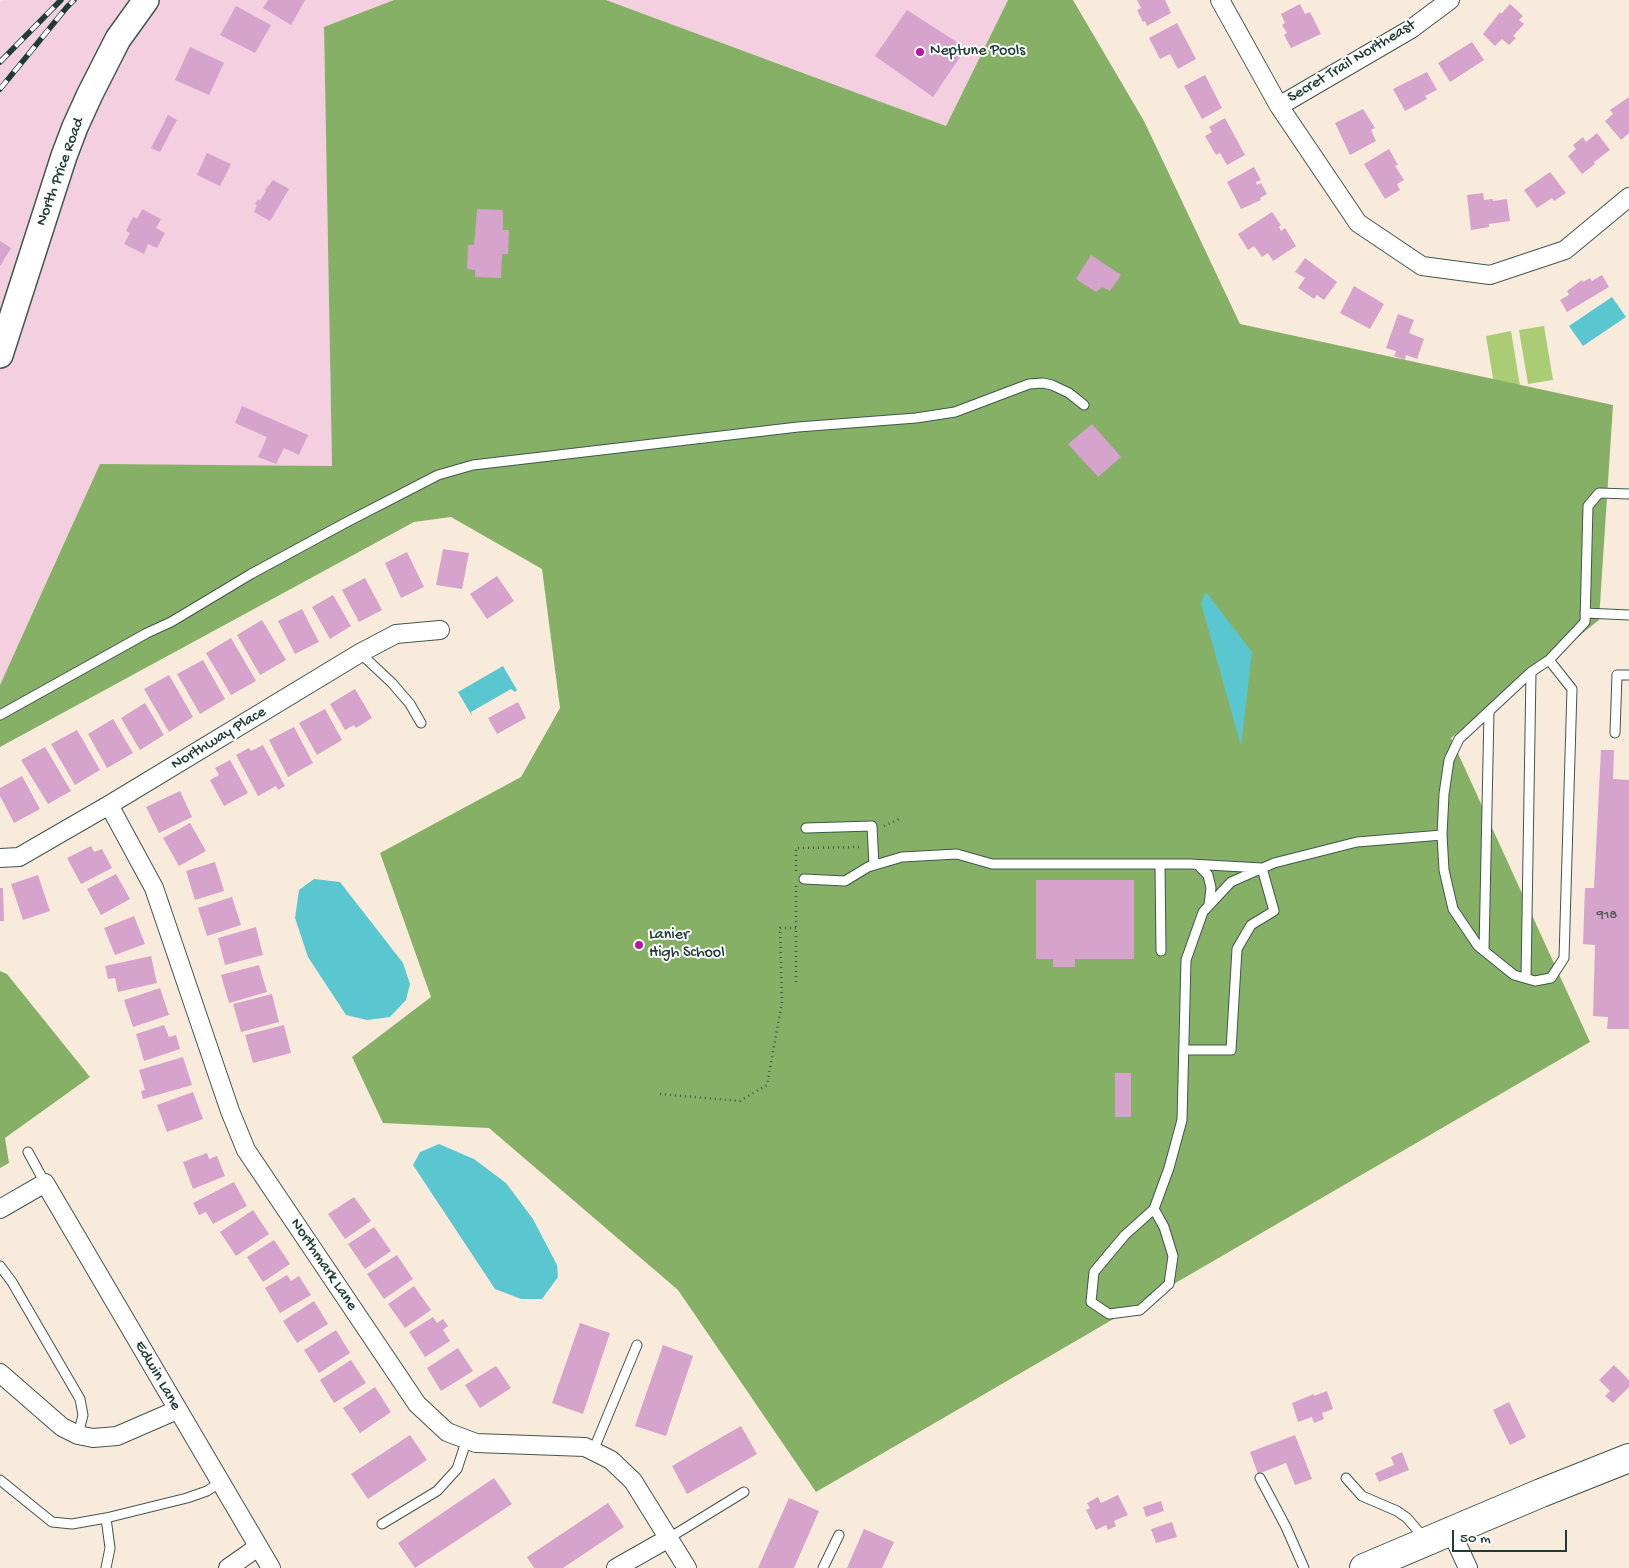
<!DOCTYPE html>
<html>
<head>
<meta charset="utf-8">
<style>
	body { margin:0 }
	#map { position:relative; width:1629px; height:1568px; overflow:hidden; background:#f9ebdc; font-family:"Gochi Hand",sans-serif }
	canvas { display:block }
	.scale { position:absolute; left:1452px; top:1530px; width:115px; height:22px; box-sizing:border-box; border:2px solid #1f3d34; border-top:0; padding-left:6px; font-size:15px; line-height:18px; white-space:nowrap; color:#1f3d34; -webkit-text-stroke:4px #fff; paint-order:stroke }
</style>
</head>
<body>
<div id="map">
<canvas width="1629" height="1568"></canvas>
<div class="scale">50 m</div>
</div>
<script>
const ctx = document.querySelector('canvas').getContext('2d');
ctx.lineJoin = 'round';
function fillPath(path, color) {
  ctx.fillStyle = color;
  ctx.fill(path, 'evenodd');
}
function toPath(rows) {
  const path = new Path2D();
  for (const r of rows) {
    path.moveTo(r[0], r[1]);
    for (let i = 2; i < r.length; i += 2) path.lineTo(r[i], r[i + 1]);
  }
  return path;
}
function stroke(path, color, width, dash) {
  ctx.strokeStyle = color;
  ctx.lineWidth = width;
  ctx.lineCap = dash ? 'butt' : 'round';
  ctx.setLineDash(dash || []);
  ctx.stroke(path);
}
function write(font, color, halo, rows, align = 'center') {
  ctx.font = font + ' "Gochi Hand",sans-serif';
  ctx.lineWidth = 4;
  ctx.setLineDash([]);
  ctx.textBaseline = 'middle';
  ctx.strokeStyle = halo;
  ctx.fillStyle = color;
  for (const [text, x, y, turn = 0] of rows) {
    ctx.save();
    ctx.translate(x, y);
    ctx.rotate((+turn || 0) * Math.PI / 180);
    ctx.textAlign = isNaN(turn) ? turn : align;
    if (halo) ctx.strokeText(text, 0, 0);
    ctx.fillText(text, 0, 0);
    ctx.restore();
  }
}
const built = toPath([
	[4,0,394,0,324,28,332,466,100,465,0,685,0,2],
	[606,0,1008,0,946,126]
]);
const green = toPath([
	[1544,326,1553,380,1528,384,1519,330],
	[1511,331,1520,386,1495,390,1486,336]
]);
const forest = toPath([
	[394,0,606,0,946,126,1008,0,1073,0,1144,121,1240,324,1613,405,1599,620,1451,738,1590,1042,816,1492,678,1290,489,1128,383,1123,352,1057,431,997,380,853,521,777,560,708,542,569,451,517,414,522,0,747,0,685,100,464,332,466,324,27],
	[0,971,7,974,90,1077,5,1138,9,1163,0,1168]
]);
const water = toPath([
	[1612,297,1626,317,1583,346,1569,326],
	[1206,592,1252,652,1241,746,1201,603],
	[503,666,517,690,515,692,511,689,471,712,472,716,458,692],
	[314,879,340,882,403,963,410,984,406,1000,390,1017,367,1020,346,1015,308,957,295,918,299,890],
	[439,1144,474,1159,506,1183,533,1219,557,1265,558,1277,542,1299,521,1299,495,1289,413,1165,420,1152]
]);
const building = toPath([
	[268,0,305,0,291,25,263,8],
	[1137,0,1165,0,1171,13,1147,26,1145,21,1143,22,1137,10,1141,8],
	[1300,4,1305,14,1310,12,1321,34,1291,48,1284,35,1287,33,1282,25,1285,23,1281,14],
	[1510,4,1523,16,1519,20,1524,24,1513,36,1516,38,1509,45,1502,39,1495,46,1483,34,1500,12,1501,14],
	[236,6,271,25,255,53,220,35],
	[907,10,966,48,933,97,875,56],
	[1177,23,1196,59,1178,69,1170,54,1160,59,1149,38],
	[1472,42,1484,60,1450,82,1438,63],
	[190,47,224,63,209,95,175,80],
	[1427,72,1437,90,1425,96,1427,99,1405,111,1393,89],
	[1205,75,1222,108,1202,119,1184,86],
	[1629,97,1629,133,1621,140,1605,121,1613,114,1610,110],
	[1363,109,1375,128,1371,130,1376,141,1350,155,1335,123],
	[168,115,177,120,160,152,151,148],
	[1225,118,1245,155,1227,165,1220,153,1216,155,1205,136,1212,132,1209,127],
	[1597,133,1610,150,1594,162,1595,164,1582,174,1568,156,1576,149,1573,145,1583,137,1586,142],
	[1389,149,1398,165,1395,166,1404,180,1397,184,1400,190,1385,199,1364,164],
	[207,153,231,164,220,186,197,175],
	[1254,167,1261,180,1256,182,1257,185,1261,183,1267,194,1260,198,1261,200,1241,209,1227,182],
	[1550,172,1566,193,1554,201,1552,198,1537,208,1524,190],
	[273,180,289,189,270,221,254,212,257,205,255,204,258,199,260,201,266,191,265,190],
	[1483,193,1484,200,1493,199,1493,201,1507,199,1510,221,1489,224,1489,227,1471,230,1467,195],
	[142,209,161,219,156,228,165,233,157,248,148,244,144,254,124,244,130,233,126,231,133,217,137,219],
	[477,209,503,210,503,230,509,230,508,254,502,254,501,278,475,277,475,270,467,269,468,245,474,245],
	[1272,212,1281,225,1279,227,1281,231,1285,228,1296,246,1273,261,1268,253,1262,257,1254,246,1248,250,1238,234],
	[0,241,11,248,0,266],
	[1091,255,1121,275,1110,291,1102,287,1096,292,1076,279],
	[1305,258,1337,282,1324,300,1317,295,1314,299,1298,288,1305,278,1295,272],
	[1602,275,1609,287,1567,312,1560,300,1569,295,1567,291,1582,280,1583,282,1590,278,1592,281],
	[1354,286,1384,304,1370,329,1340,313],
	[1398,314,1414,320,1409,333,1424,339,1417,359,1406,355,1405,360,1394,356,1396,351,1386,348],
	[242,406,308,435,299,455,284,448,276,464,258,457,267,437,235,423],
	[1092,424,1121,457,1098,477,1068,444],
	[443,549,469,553,462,589,436,585],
	[407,552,424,587,401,598,385,563],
	[497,576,514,601,487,619,470,594],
	[365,578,382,610,359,622,342,590],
	[333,595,351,626,330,639,312,607],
	[302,609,319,642,295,654,278,621],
	[262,620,286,660,260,675,237,635],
	[231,638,256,681,231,695,206,653],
	[203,660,225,699,200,714,177,674],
	[169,675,193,717,169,732,144,689],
	[355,689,372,718,356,728,354,725,345,730,330,704],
	[518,702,526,718,497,734,488,718],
	[145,703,164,735,140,750,121,718],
	[325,709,342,740,317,755,299,723],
	[113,719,133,753,107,768,88,734],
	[294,727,313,763,288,777,269,740],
	[77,730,100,770,75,785,51,744],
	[263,745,285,786,278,790,276,786,258,796,236,755,249,748,251,751],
	[45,747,71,791,48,804,21,760],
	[1601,750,1614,750,1613,779,1629,780,1629,1029,1607,1029,1608,1017,1593,1016,1595,945,1583,944,1585,888,1594,888],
	[230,760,248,793,224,806,210,780,219,775,215,768],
	[22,776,40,809,14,823,0,796,0,788],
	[180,791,192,817,159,833,146,807],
	[190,823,206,851,179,866,163,838],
	[91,846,94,852,102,849,112,868,81,884,67,858],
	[215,862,224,891,195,900,186,871],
	[116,874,130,899,101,915,87,889],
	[38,875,50,911,23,920,11,884],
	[1036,880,1134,880,1134,959,1075,959,1075,967,1053,967,1053,959,1036,959],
	[0,888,3,888,4,921,0,921],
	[232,897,241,925,207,936,198,908],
	[134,916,145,944,115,955,104,928],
	[256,927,263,955,225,965,218,938],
	[151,956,157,983,118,992,115,978,108,979,105,966],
	[259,965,267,992,229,1003,221,975],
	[160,988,169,1015,133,1027,124,1000],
	[272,994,279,1022,241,1032,233,1004],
	[164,1025,169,1037,176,1035,180,1049,144,1061,136,1034],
	[284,1025,291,1053,253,1063,245,1035],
	[183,1057,192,1085,143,1099,141,1091,145,1090,139,1070],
	[1115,1073,1131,1073,1131,1117,1115,1117],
	[193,1092,203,1119,167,1132,157,1105],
	[207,1153,209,1159,217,1156,225,1176,193,1189,183,1162],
	[234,1182,247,1206,213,1224,206,1212,199,1215,193,1203],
	[354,1197,371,1221,345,1239,328,1214],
	[253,1210,269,1234,236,1256,220,1232],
	[374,1227,391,1251,365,1269,348,1244],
	[274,1240,290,1264,263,1282,247,1257],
	[397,1255,413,1279,384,1299,367,1274],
	[287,1275,291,1281,299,1276,311,1295,280,1313,265,1288],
	[414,1286,431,1310,405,1328,388,1304],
	[314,1301,328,1324,297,1343,283,1321],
	[433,1317,437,1323,443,1319,448,1326,443,1330,450,1341,425,1357,409,1332],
	[580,1323,610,1333,583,1414,552,1403],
	[336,1330,350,1353,319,1373,304,1350],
	[663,1345,693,1356,666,1436,635,1426],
	[458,1348,473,1371,441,1391,427,1368],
	[351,1360,366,1383,334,1403,320,1380],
	[1614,1365,1629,1380,1629,1387,1613,1403,1605,1396,1610,1391,1599,1380],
	[496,1366,511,1388,480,1408,465,1385],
	[375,1387,391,1412,360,1433,343,1408],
	[1327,1391,1333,1409,1322,1413,1324,1419,1314,1423,1312,1417,1298,1422,1292,1403,1314,1394,1314,1396],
	[1509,1402,1526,1437,1510,1445,1493,1410],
	[741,1426,757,1454,687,1494,672,1466],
	[410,1435,427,1460,368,1499,351,1474],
	[1295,1435,1312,1479,1295,1485,1286,1463,1258,1474,1250,1452],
	[1402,1452,1409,1470,1379,1482,1375,1473,1394,1465,1391,1457],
	[494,1478,512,1504,415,1568,398,1543],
	[1118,1495,1128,1515,1114,1521,1116,1526,1108,1530,1106,1525,1096,1530,1086,1510,1090,1508,1087,1503,1098,1497,1101,1503],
	[789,1498,819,1511,794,1568,758,1568],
	[1161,1501,1164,1511,1146,1517,1143,1507],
	[608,1503,624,1527,563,1568,534,1568,527,1557],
	[1172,1522,1177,1537,1156,1543,1151,1529],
	[864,1529,894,1542,882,1568,847,1568]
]);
const path = toPath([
	[884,826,901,818],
	[796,871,796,848,861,847],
	[796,982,796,886],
	[660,1094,740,1101,767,1085,782,1002,780,928,796,928]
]);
const lane = toPath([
	[1585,613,1629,615],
	[360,653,392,683,410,704,421,723],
	[0,715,147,633,171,622,251,574,345,523,438,475,473,465,798,427,916,418,955,412,1029,384,1043,383,1052,385,1069,393,1084,405],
	[1615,733,1617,675,1629,675],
	[806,828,872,826,874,865],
	[1442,835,1444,870,1453,909,1478,946,1514,975,1535,981,1551,978,1564,958,1572,689,1549,660],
	[1160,864,1161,951],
	[1198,865,1208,875,1211,888,1209,905],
	[804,879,845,881,868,867,902,857,957,854,992,864,1190,864,1262,868,1274,911,1251,925,1237,949,1231,1050,1184,1050],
	[1484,950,1489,712],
	[1526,978,1531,672],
	[28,1152,45,1183],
	[1154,1209,1164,1227,1173,1256,1169,1284,1140,1310,1109,1314,1091,1302,1094,1272,1125,1235,1154,1209,1169,1168,1182,1120,1186,960,1203,912,1231,882,1274,863,1357,842,1442,835,1444,794,1449,760,1459,739,1531,672,1549,660,1585,622,1588,506,1599,493,1629,494],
	[0,1266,12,1282,80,1399,83,1415,78,1435],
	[593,1451,637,1345],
	[1260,1478,1286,1527,1304,1568],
	[1346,1478,1362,1496,1397,1511,1407,1518,1425,1539],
	[0,1480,52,1522,72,1524,106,1518,187,1498,207,1491,219,1483],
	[382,1524,437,1491,457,1469,467,1439],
	[669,1538,744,1492],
	[106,1568,110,1548,106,1518],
	[823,1568,839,1535]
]);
const street = toPath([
	[1220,0,1279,106,1358,223,1422,266,1490,275,1565,250,1629,197],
	[1279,106,1411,29,1450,0],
	[109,805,154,888,230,1111,246,1150,417,1404,447,1432,476,1443,585,1447,611,1460,633,1481,687,1568],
	[0,858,19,857,109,805,360,653,396,634,440,630],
	[0,1209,45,1183,271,1568],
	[0,1373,62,1427,78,1435,93,1438,117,1436,177,1410],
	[1451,1531,1468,1568],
	[228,1568,258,1547],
	[616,1568,669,1538]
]);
const secondary = toPath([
	[0,355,64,156,75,127,90,94,118,39,146,0]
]);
const primary = toPath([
	[1364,1568,1541,1493,1629,1458]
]);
const rail = toPath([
	[0,62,61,0],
	[0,89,67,7,74,0]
]);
const markers = [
	[920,52,5,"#b5179e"],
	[639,945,5,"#b5179e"]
];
const numberNames = [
	["918",1607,916]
];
const poiNames = [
	["Neptune Pools",930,52],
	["Lanier",649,936],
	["High School",649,954]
];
const streetNames = [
	["Secret Trail Northeast",1352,62,-31],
	["North Price Road",61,172,-70],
	["Northway Place",219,739,-31],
	["Northmark Lane",323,1265,56],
	["Edwin Lane",157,1376,60]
];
fillPath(built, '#f3cfe0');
fillPath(green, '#a9cc75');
fillPath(forest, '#86b066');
fillPath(water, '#5ac7d0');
fillPath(building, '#d5a3cc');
stroke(lane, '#40574d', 11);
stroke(street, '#40574d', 20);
stroke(secondary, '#40574d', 28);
stroke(primary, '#40574d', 30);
stroke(path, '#40574d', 2.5, [1, 4]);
stroke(lane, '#fff', 9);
stroke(street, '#fff', 18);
stroke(secondary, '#fff', 25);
stroke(primary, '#fff', 28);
stroke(rail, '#1f3d34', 5.5);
stroke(rail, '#fff', 4, [11]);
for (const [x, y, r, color] of markers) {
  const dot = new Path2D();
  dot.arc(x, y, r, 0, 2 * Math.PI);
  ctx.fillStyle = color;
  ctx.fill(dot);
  stroke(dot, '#fff', 2);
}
write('14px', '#4c565a', null, numberNames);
write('16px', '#1f3d34', '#fff', poiNames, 'left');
write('16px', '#1f3d34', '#fff', streetNames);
</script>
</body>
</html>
